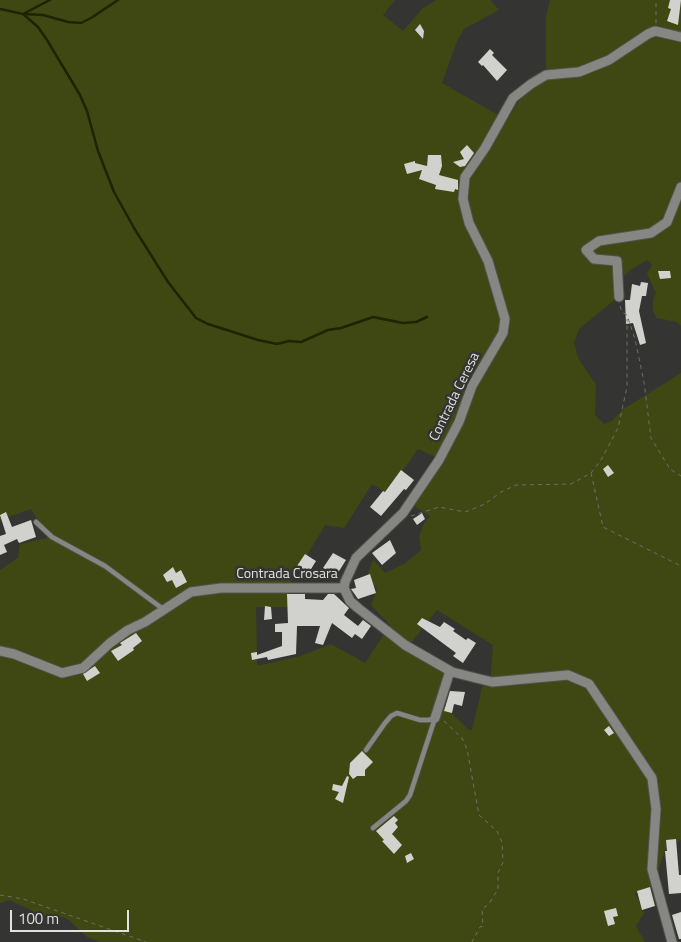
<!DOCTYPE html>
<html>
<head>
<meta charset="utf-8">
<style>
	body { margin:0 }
	#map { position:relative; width:681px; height:942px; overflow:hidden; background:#343532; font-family:"Titillium Web",sans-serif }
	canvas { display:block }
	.scale { position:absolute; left:10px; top:910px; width:119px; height:22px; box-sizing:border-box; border:2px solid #e1e1df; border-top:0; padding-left:6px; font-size:15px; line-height:18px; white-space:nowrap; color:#e1e1df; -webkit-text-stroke:4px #343532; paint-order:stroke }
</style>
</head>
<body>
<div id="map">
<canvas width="681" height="942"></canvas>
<div class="scale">100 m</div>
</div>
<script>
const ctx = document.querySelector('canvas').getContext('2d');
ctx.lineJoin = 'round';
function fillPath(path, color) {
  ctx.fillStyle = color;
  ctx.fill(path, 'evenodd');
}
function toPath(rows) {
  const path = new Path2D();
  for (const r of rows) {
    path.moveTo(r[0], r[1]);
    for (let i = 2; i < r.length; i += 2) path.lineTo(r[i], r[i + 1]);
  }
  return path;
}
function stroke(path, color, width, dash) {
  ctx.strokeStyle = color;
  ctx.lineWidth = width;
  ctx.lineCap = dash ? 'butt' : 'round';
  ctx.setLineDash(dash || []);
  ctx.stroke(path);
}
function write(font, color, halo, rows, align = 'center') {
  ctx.font = font + ' "Titillium Web",sans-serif';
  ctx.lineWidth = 5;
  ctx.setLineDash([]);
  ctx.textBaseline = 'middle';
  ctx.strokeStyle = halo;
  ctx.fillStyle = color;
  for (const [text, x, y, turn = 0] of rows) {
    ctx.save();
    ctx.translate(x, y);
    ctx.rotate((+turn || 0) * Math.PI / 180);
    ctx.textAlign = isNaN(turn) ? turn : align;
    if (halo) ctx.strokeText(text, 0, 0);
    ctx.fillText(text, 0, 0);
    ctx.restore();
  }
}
const green = toPath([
	[0,0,395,0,383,15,403,31,423,8,436,0,490,0,499,10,464,29,457,41,442,83,507,120,518,102,532,86,549,79,546,65,546,16,550,0,681,0,681,326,677,322,657,318,653,311,653,299,656,293,647,274,652,265,647,260,632,269,620,279,617,298,579,329,574,343,578,358,596,385,595,415,604,424,612,421,622,410,681,373,681,840,667,846,660,864,654,889,635,893,644,913,636,926,645,942,100,942,87,937,68,919,63,917,56,918,44,916,9,900,0,903,0,570,18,558,20,544,48,538,31,509,0,520],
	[418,449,442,460,412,505,430,516,424,523,419,536,421,550,404,564,385,573,373,559,367,576,377,589,371,605,390,625,365,663,331,644,300,656,257,666,256,607,287,607,291,582,325,525,344,528,372,484,387,493],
	[437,610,493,645,490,686,483,684,472,730,469,730,441,703,448,675,410,644]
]);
const stream = toPath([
	[0,9,23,14,50,0],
	[23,14,38,27,47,40,80,95,87,111,98,151,114,192,134,228,168,282,196,318,208,324,258,340,277,344,289,341,301,342,328,330,341,328,373,317,403,323,416,322,427,317],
	[25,14,43,15,68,22,81,23,91,18,118,0]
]);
const building = toPath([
	[670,0,681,0,678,25,667,21,671,9,668,8],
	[420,24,424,31,423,39,415,30],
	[490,49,494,53,492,55,507,70,497,81,483,65,482,66,478,62],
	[467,145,474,153,465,166,460,167,453,162,464,159,460,152],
	[428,155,441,155,442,166,439,175,458,180,458,190,455,189,454,192,435,189,436,185,419,179,422,170,407,174,404,164,415,161,415,163,427,166],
	[658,271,670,271,671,278,660,279],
	[641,282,648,283,646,296,642,296,639,311,646,343,640,345,633,323,626,324,625,300,630,300,632,284,640,286],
	[608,465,614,473,608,477,603,469],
	[401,470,414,480,406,490,404,489,381,516,370,507,383,491,385,492],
	[6,512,12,527,31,520,36,537,19,543,17,539,4,545,7,552,0,555,0,536,6,534,0,515],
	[422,513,425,519,417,525,413,519],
	[390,540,396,553,382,565,372,553],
	[333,553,346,560,336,576,323,568],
	[305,554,316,561,308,574,297,566],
	[173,567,176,573,181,570,187,582,176,588,172,580,167,582,163,575],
	[370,574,376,593,358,599,351,589,356,588,354,580],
	[287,594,305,594,305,599,323,600,328,594,334,594,349,608,344,615,358,626,363,620,371,626,362,639,355,634,352,638,332,623,323,645,315,643,320,626,297,626,296,654,268,660,267,657,252,660,251,653,257,652,257,655,282,646,282,632,275,632,275,624,288,623],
	[265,606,271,607,272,619,264,620],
	[422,618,440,627,444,622,455,629,453,631,466,640,468,638,476,643,463,663,453,656,456,653,417,624],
	[136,633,142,641,133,648,134,650,118,661,111,651,122,645,120,643],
	[95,666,100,673,87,681,83,674],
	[450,691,465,692,462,706,454,704,452,713,444,711],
	[609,726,614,733,609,736,604,730],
	[362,751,373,762,365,770,365,776,357,776,353,779,349,774,350,763],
	[347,776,349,777,343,803,335,799,339,792,332,790,333,784,342,786],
	[394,816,398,820,395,823,398,827,392,834,402,845,394,854,382,841,384,840,376,831],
	[676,839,679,875,681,875,681,893,669,894,665,851,667,851,666,840],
	[411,853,414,859,407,863,405,856],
	[650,887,655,906,642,910,637,891],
	[616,908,618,916,613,917,615,924,608,926,604,911],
	[681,912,681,939,679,939,672,915]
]);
const path = toPath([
	[656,23,656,0],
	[620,306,622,312,627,315,635,339,644,382,651,438,670,469,681,476],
	[591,473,601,460,618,428,627,387,627,319],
	[411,516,439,507,465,512,485,504,501,492,516,485,571,484,591,473,603,527,681,566],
	[444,721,462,738,467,749,479,815,497,831,502,842,503,862,498,873,498,889,489,904,482,909,483,926,480,927,472,942],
	[0,895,23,899,146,942]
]);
const lane = toPath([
	[36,522,52,537,105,566,163,609],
	[366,750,385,723,391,716,397,713,420,720,429,720,435,718],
	[373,828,406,801,410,795,435,718]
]);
const street = toPath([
	[619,297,617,261,594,259,586,250,599,241,651,233,667,222,681,187],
	[344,588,345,582,356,558,403,513,439,460,459,422,472,386,503,333,505,319,488,261,469,223,463,199,465,177,485,148,513,98,531,84,546,75,579,72,609,60,648,34,655,31,681,37],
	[344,588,350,601,358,608,405,645,452,672,492,682,568,675,589,684,652,778,656,809,652,869,672,942],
	[0,651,14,654,62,673,83,668,110,643,128,630,145,622,191,592,221,588,344,588],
	[435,718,450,671]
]);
const streetNames = [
	["Contrada Ceresa",455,397,-64],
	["Contrada Crosara",287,575]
];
fillPath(green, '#3f4812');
stroke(stream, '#1e2400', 2.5);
fillPath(building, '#d1d2ce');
stroke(lane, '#535451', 6);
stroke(street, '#535451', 11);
stroke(path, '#6e6e6c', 1, [4, 4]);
stroke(lane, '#868783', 4.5);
stroke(street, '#868783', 9);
write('14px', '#e1e1df', '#343532', streetNames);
</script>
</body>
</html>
